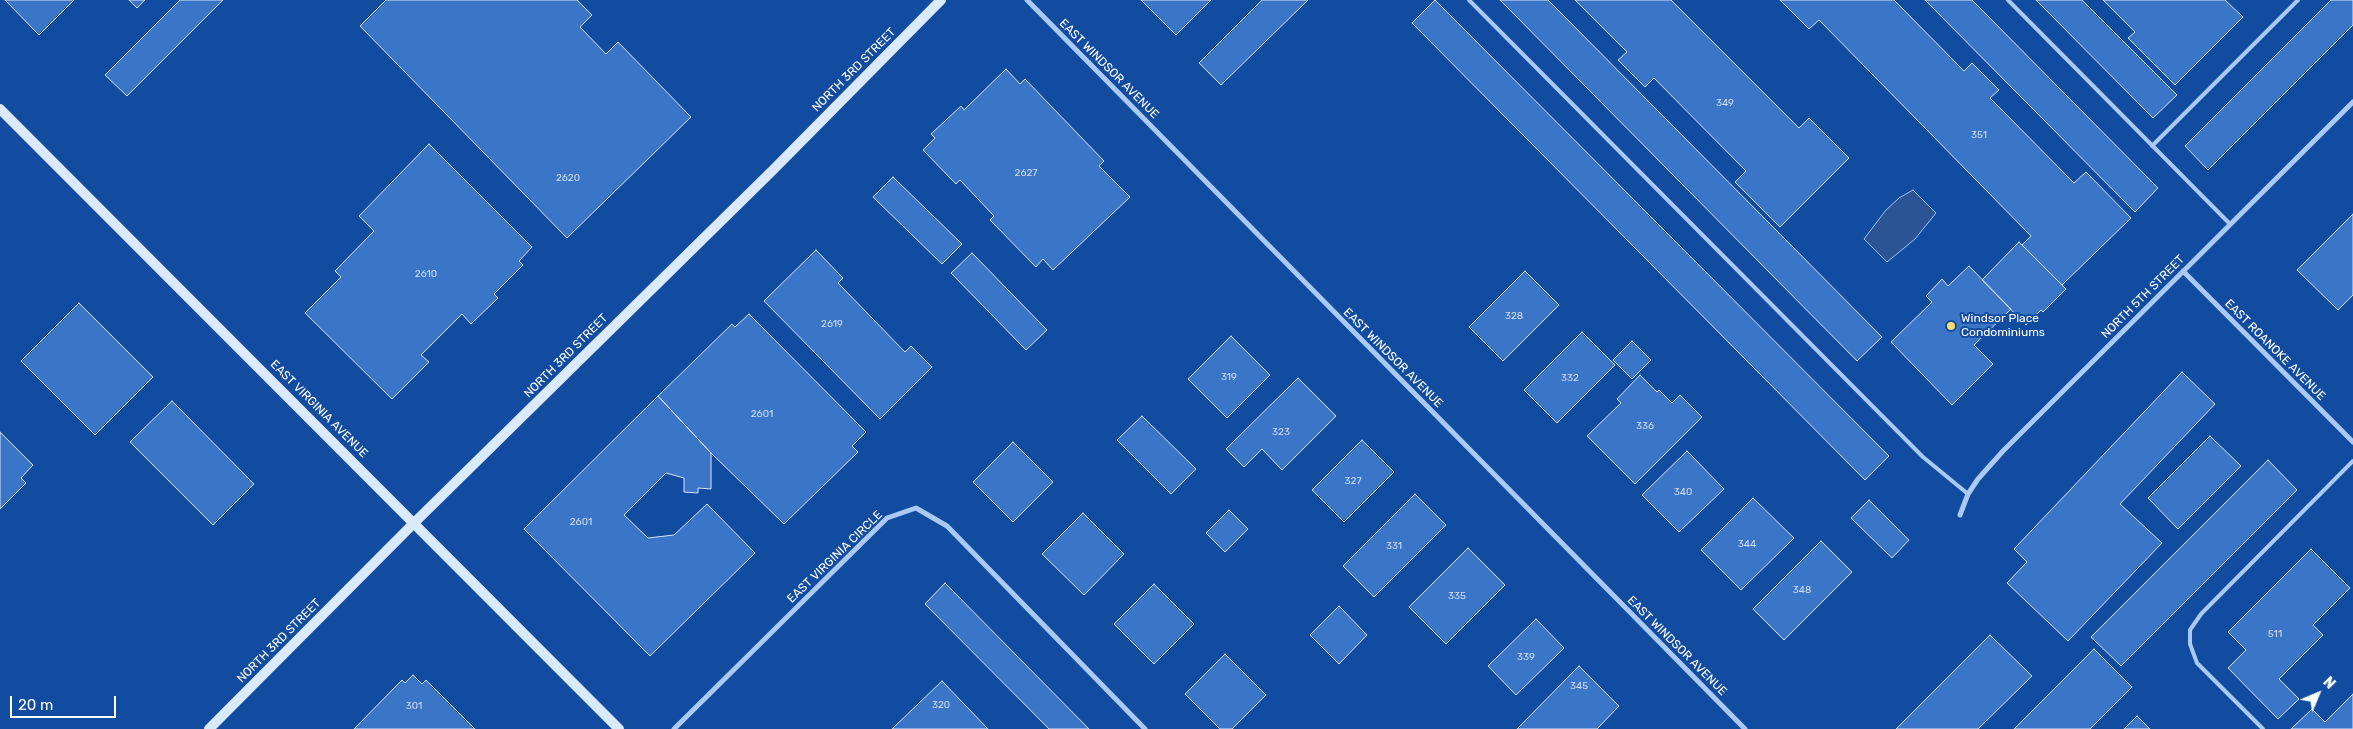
<!DOCTYPE html>
<html>
<head>
<meta charset="utf-8">
<style>
	body { margin:0 }
	#map { position:relative; width:2353px; height:729px; overflow:hidden; background:#124ca0; font-family:Rubik,sans-serif }
	canvas { display:block }
	.north { position:absolute; left:2293px; top:669px; width:50px; height:50px; -webkit-text-stroke:4px #124ca0; paint-order:stroke; rotate:45deg; font-size:14px; font-weight:700; line-height:20px; text-align:center; color:#fff }
	.north::after { content:''; display:block; margin:auto; width:18px; height:22px; background:#fff; clip-path:polygon(50% 0,100% 100%,50% 72%,0 100%) }
	.scale { position:absolute; left:10px; top:696px; width:106px; height:22px; box-sizing:border-box; border:2px solid #fff; border-top:0; padding-left:6px; font-size:15px; line-height:18px; white-space:nowrap; color:#fff; -webkit-text-stroke:4px #124ca0; paint-order:stroke }
</style>
</head>
<body>
<div id="map">
<canvas width="2353" height="729"></canvas>
<div class="north">N</div>
<div class="scale">20 m</div>
</div>
<script>
const ctx = document.querySelector('canvas').getContext('2d');
ctx.lineJoin = 'round';
function fillPath(path, color) {
  ctx.fillStyle = color;
  ctx.fill(path, 'evenodd');
}
function toPath(rows) {
  const path = new Path2D();
  for (const r of rows) {
    path.moveTo(r[0], r[1]);
    for (let i = 2; i < r.length; i += 2) path.lineTo(r[i], r[i + 1]);
  }
  return path;
}
function stroke(path, color, width, dash) {
  ctx.strokeStyle = color;
  ctx.lineWidth = width;
  ctx.lineCap = dash ? 'butt' : 'round';
  ctx.setLineDash(dash || []);
  ctx.stroke(path);
}
function write(font, color, halo, rows, align = 'center') {
  ctx.font = font + ' Rubik,sans-serif';
  ctx.lineWidth = 4;
  ctx.setLineDash([]);
  ctx.textBaseline = 'middle';
  ctx.strokeStyle = halo;
  ctx.fillStyle = color;
  for (const [text, x, y, turn = 0] of rows) {
    ctx.save();
    ctx.translate(x, y);
    ctx.rotate((+turn || 0) * Math.PI / 180);
    ctx.textAlign = isNaN(turn) ? turn : align;
    if (halo) ctx.strokeText(text, 0, 0);
    ctx.fillText(text, 0, 0);
    ctx.restore();
  }
}
const water = toPath([
	[1913,190,1936,213,1915,239,1887,262,1864,239,1886,210,1899,198,1913,190]
]);
const building = toPath([
	[5,0,74,0,39,35,5,0],
	[129,0,145,0,137,8,129,0],
	[180,0,223,0,127,96,105,75,180,0],
	[386,0,577,0,592,15,580,27,606,54,618,42,691,117,567,238,360,26,386,0],
	[1141,0,1211,0,1176,35,1141,0],
	[1262,0,1308,0,1221,85,1199,63,1262,0],
	[1435,0,1889,456,1865,480,1412,23,1435,0],
	[1500,0,1548,0,1882,337,1857,361,1500,0],
	[1575,0,1671,0,1799,128,1809,118,1849,158,1780,227,1735,182,1746,171,1654,78,1645,87,1618,60,1627,52,1575,0],
	[1780,0,1894,0,1964,71,1972,63,1999,90,1990,98,2074,183,2086,172,2131,218,2062,285,2022,245,2031,236,1819,20,1809,29,1780,0],
	[1925,0,1972,0,2158,188,2135,212,1925,0],
	[2036,0,2082,0,2177,95,2153,118,2036,0],
	[2103,0,2225,0,2243,17,2175,85,2128,38,2135,32,2103,0],
	[2331,0,2353,0,2353,25,2208,170,2185,146,2331,0],
	[1006,69,1020,84,1025,79,1104,161,1099,166,1130,197,1053,270,1043,259,1036,267,990,220,994,216,960,180,956,184,923,150,935,138,931,134,961,106,964,110,1006,69],
	[429,144,532,247,519,261,523,265,494,294,498,298,471,324,462,314,421,355,429,362,392,399,305,313,341,277,335,271,374,231,359,216,429,144],
	[893,177,962,244,942,264,873,197,893,177],
	[2353,214,2353,295,2338,310,2297,270,2353,214],
	[2019,242,2066,289,2043,312,2041,310,2026,325,1982,280,2019,242],
	[816,250,843,278,838,283,905,352,911,346,932,367,880,419,764,301,816,250],
	[972,253,1047,330,1026,350,951,273,972,253],
	[1969,266,2011,309,1974,345,1993,364,1952,405,1891,342,1932,302,1926,296,1942,279,1948,286,1969,266],
	[1525,271,1559,305,1503,361,1469,327,1525,271],
	[79,303,153,377,95,435,21,361,79,303],
	[749,314,866,432,852,446,858,452,784,524,711,453,658,396,732,324,735,327,749,314],
	[1582,332,1615,365,1557,423,1524,390,1582,332],
	[1231,336,1270,375,1227,418,1188,379,1231,336],
	[1632,341,1651,360,1632,379,1613,360,1632,341],
	[2182,372,2215,404,2120,504,2162,543,2068,641,2007,583,2027,562,2014,549,2182,372],
	[1640,375,1657,392,1659,390,1672,403,1680,395,1702,417,1635,484,1587,436,1621,403,1617,399,1640,375],
	[1298,378,1336,416,1282,470,1262,449,1244,467,1226,449,1298,378],
	[658,396,711,453,711,489,698,488,698,493,684,492,684,478,666,473,624,515,648,538,674,535,707,504,755,553,650,656,524,529,658,396],
	[172,401,254,484,213,525,130,442,172,401],
	[1142,416,1196,469,1171,494,1117,440,1142,416],
	[0,432,33,465,21,478,26,483,0,509,0,432],
	[2210,436,2241,466,2178,529,2148,498,2210,436],
	[1362,440,1394,472,1344,522,1312,490,1362,440],
	[1013,442,1053,482,1013,522,973,482,1013,442],
	[1687,451,1724,489,1679,532,1642,495,1687,451],
	[2268,460,2297,490,2121,666,2091,637,2268,460],
	[1415,494,1446,525,1374,597,1343,566,1415,494],
	[1753,498,1794,538,1741,590,1701,550,1753,498],
	[1869,500,1909,540,1892,558,1851,518,1869,500],
	[1229,510,1248,529,1225,552,1206,533,1229,510],
	[1083,513,1124,554,1084,595,1042,554,1083,513],
	[1821,541,1852,572,1784,640,1753,609,1821,541],
	[1468,548,1505,585,1446,644,1409,607,1468,548],
	[2311,549,2350,588,2313,625,2323,635,2279,679,2299,699,2278,719,2228,668,2246,650,2228,632,2311,549],
	[945,583,1089,729,1049,729,925,604,945,583],
	[1154,584,1194,624,1154,664,1114,624,1154,584],
	[1339,606,1367,635,1339,664,1310,635,1339,606],
	[1536,619,1564,648,1516,695,1488,666,1536,619],
	[1990,635,2032,676,1978,729,1896,729,1990,635],
	[2094,649,2132,687,2090,729,2014,729,2094,649],
	[1225,654,1266,695,1232,729,1220,729,1185,694,1225,654],
	[1579,666,1619,706,1597,729,1517,729,1579,666],
	[413,675,422,684,426,680,475,729,354,729,402,680,405,683,413,675],
	[942,681,988,729,892,729,942,681],
	[2353,694,2353,729,2291,729,2312,709,2325,722,2353,694],
	[2137,716,2150,729,2124,729,2137,716]
]);
const lane = toPath([
	[1469,0,1923,457,1968,494],
	[2008,0,2230,224],
	[2152,146,2298,0],
	[2263,729,2197,663,2190,644,2190,630,2201,614,2353,461]
]);
const street = toPath([
	[1027,0,1745,729],
	[2183,271,2353,442],
	[1960,515,1968,494,1978,479,2003,451,2353,102],
	[674,729,887,518,916,508,947,526,1145,729]
]);
const secondary = toPath([
	[0,109,619,729],
	[209,729,415,522,773,170,941,0]
]);
const markers = [
	[1951,326,5,"#ffda6e"]
];
const numberNames = [
	["349",1725,103],
	["351",1979,135],
	["2627",1026,173],
	["2620",568,178],
	["2610",426,274],
	["328",1514,316],
	["2619",832,324],
	["319",1229,377],
	["332",1570,378],
	["2601",762,414],
	["336",1645,426],
	["323",1281,432],
	["327",1353,481],
	["340",1683,492],
	["2601",581,522],
	["344",1747,544],
	["331",1394,546],
	["348",1802,590],
	["335",1457,596],
	["511",2275,634],
	["339",1526,657],
	["345",1579,686],
	["320",941,705],
	["301",414,706]
];
const streetNames = [
	["EAST WINDSOR AVENUE",1109,69,45],
	["NORTH 3RD STREET",854,70,-45],
	["NORTH 5TH STREET",2143,297,-45],
	["EAST ROANOKE AVENUE",2275,350,45],
	["NORTH 3RD STREET",566,356,-45],
	["EAST WINDSOR AVENUE",1393,358,45],
	["EAST VIRGINIA AVENUE",319,409,45],
	["EAST VIRGINIA CIRCLE",835,557,-44],
	["NORTH 3RD STREET",279,641,-45],
	["EAST WINDSOR AVENUE",1677,646,45]
];
const poiNames = [
	["Windsor Place",1961,319],
	["Condominiums",1961,333]
];
fillPath(water, '#2a5493');
stroke(water, '#9cc4f8', 1);
fillPath(building, '#3b75c7');
stroke(building, '#d3e5fe', 1);
stroke(lane, '#aacaf5', 4);
stroke(street, '#aacaf5', 5);
stroke(secondary, '#dbe9fd', 10);
for (const [x, y, r, color] of markers) {
  const dot = new Path2D();
  dot.arc(x, y, r, 0, 2 * Math.PI);
  ctx.fillStyle = color;
  ctx.fill(dot);
  stroke(dot, '#124ca0', 2);
}
write('10px', '#cedcf1', null, numberNames);
write('12px', '#fff', '#124ca0', streetNames);
write('12px', '#fff', '#124ca0', poiNames, 'left');
</script>
</body>
</html>
